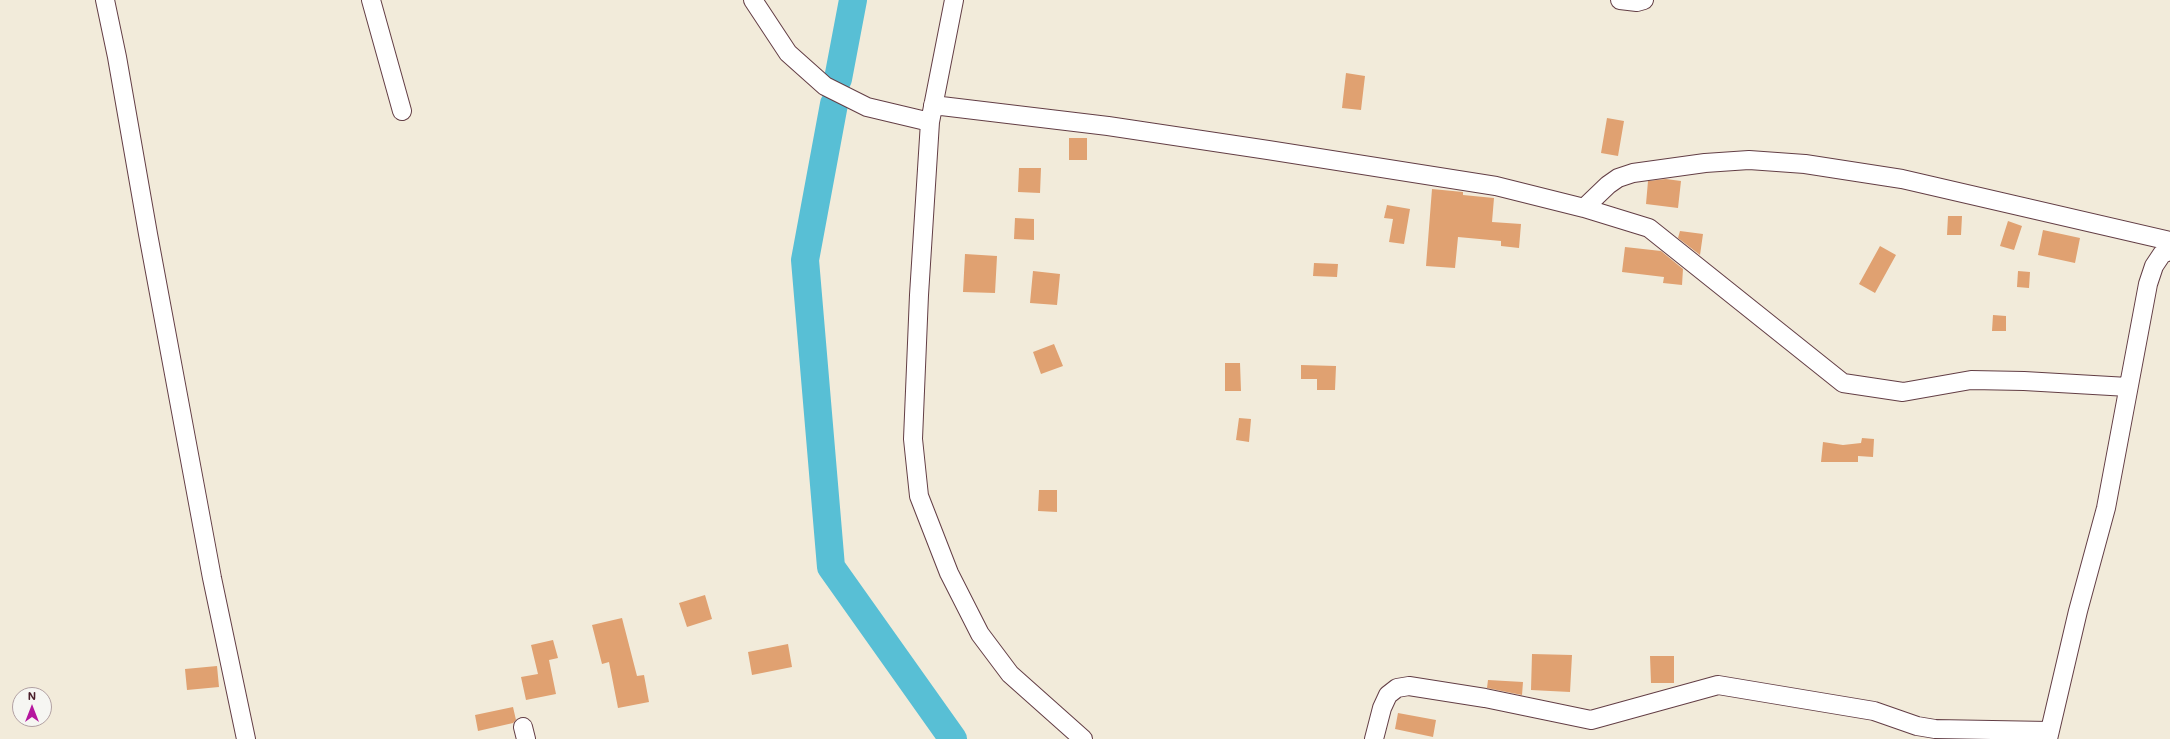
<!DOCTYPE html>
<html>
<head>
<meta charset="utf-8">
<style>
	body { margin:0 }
	#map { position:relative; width:2170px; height:739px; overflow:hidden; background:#f2ebda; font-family:Mali,sans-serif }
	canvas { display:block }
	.north { position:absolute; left:12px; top:687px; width:40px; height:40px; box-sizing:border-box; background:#f6f6f2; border:1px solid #b1a0a2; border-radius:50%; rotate:0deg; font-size:11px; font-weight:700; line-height:16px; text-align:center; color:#4a1f2b }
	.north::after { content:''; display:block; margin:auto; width:14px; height:18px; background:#b5179e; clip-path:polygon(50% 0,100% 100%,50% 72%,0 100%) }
</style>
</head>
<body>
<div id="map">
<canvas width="2170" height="739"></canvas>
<div class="north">N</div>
</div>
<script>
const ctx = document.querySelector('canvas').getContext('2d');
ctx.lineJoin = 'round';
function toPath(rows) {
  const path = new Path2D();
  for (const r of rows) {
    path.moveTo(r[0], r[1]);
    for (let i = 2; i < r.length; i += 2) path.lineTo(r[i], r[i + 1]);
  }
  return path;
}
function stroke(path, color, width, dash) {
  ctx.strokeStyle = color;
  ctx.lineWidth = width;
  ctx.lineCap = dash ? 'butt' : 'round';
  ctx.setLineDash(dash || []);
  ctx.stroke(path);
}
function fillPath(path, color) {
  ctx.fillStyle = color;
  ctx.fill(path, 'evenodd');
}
const river = toPath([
	[838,79,853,0],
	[834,104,805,260,831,567,953,739]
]);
const building = toPath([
	[1346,73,1365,76,1361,110,1342,108],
	[1607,118,1624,121,1618,156,1601,153],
	[1069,138,1087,138,1087,160,1069,160],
	[1019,168,1041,168,1040,193,1018,192],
	[1666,179,1681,181,1678,208,1646,204,1648,181],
	[1432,189,1463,192,1463,195,1494,198,1492,222,1521,224,1519,248,1501,246,1501,241,1458,237,1455,268,1426,266],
	[1387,205,1410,209,1404,244,1389,242,1393,219,1384,218],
	[1948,216,1962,216,1961,235,1947,235],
	[1015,218,1034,219,1034,240,1014,239],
	[2008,221,2022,226,2014,250,2000,246],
	[2043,230,2080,238,2075,263,2038,255],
	[1680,231,1703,234,1700,255,1678,238],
	[1880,246,1896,255,1875,293,1859,284],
	[1625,247,1661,251,1683,269,1682,285,1663,283,1664,277,1622,272],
	[965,254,997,256,995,293,963,292],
	[1314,263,1338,264,1337,277,1313,276],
	[1033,271,1060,274,1057,305,1030,303],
	[2018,271,2030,272,2029,288,2017,287],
	[1993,315,2006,316,2006,331,1992,331],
	[1054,344,1063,366,1041,374,1033,352],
	[1225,363,1240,363,1241,391,1225,391],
	[1301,365,1336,366,1335,390,1317,390,1317,379,1301,379],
	[1239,418,1251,419,1249,442,1236,440],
	[1862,438,1874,439,1873,457,1858,456,1858,462,1821,462,1823,442,1843,445,1861,443],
	[1039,490,1057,490,1057,512,1038,511],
	[705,595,712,619,687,627,679,603],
	[622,618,637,676,644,675,649,702,618,708,609,662,602,664,592,625],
	[553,640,558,658,549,660,556,694,526,700,521,677,538,674,531,645],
	[788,644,792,667,752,675,748,652],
	[1532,654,1572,655,1570,692,1531,690],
	[1650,656,1674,656,1674,683,1651,683],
	[217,666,219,687,187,690,185,669],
	[1488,680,1523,682,1522,695,1487,688],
	[513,707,516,720,513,723,478,731,475,715],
	[1398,713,1436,720,1433,737,1395,729]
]);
const minor = toPath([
	[105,0,117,57,148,234,212,578,246,739],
	[371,0,402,111],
	[753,0,788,53,825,86,867,107,930,122],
	[954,0,930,122,919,295,913,439,919,496,949,573,980,634,1010,674,1083,739],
	[1620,0,1637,2,1644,0],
	[933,105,1108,126,1268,150,1496,186,1584,208,1649,228,1843,383,1903,392,1971,380,2024,381,2128,387],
	[1584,208,1608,185,1618,178,1633,173,1705,163,1749,160,1805,164,1902,179,2170,241],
	[523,727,526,739],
	[1374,739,1382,708,1388,695,1397,688,1409,686,1485,698,1591,720,1718,685,1874,711,1917,726,1935,729,2049,731],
	[2048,739,2078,611,2106,508,2148,284,2154,266,2162,254,2170,251]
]);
stroke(river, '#58bfd5', 28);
fillPath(building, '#e0a171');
stroke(minor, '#633e45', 20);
stroke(minor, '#fff', 18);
</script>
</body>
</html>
